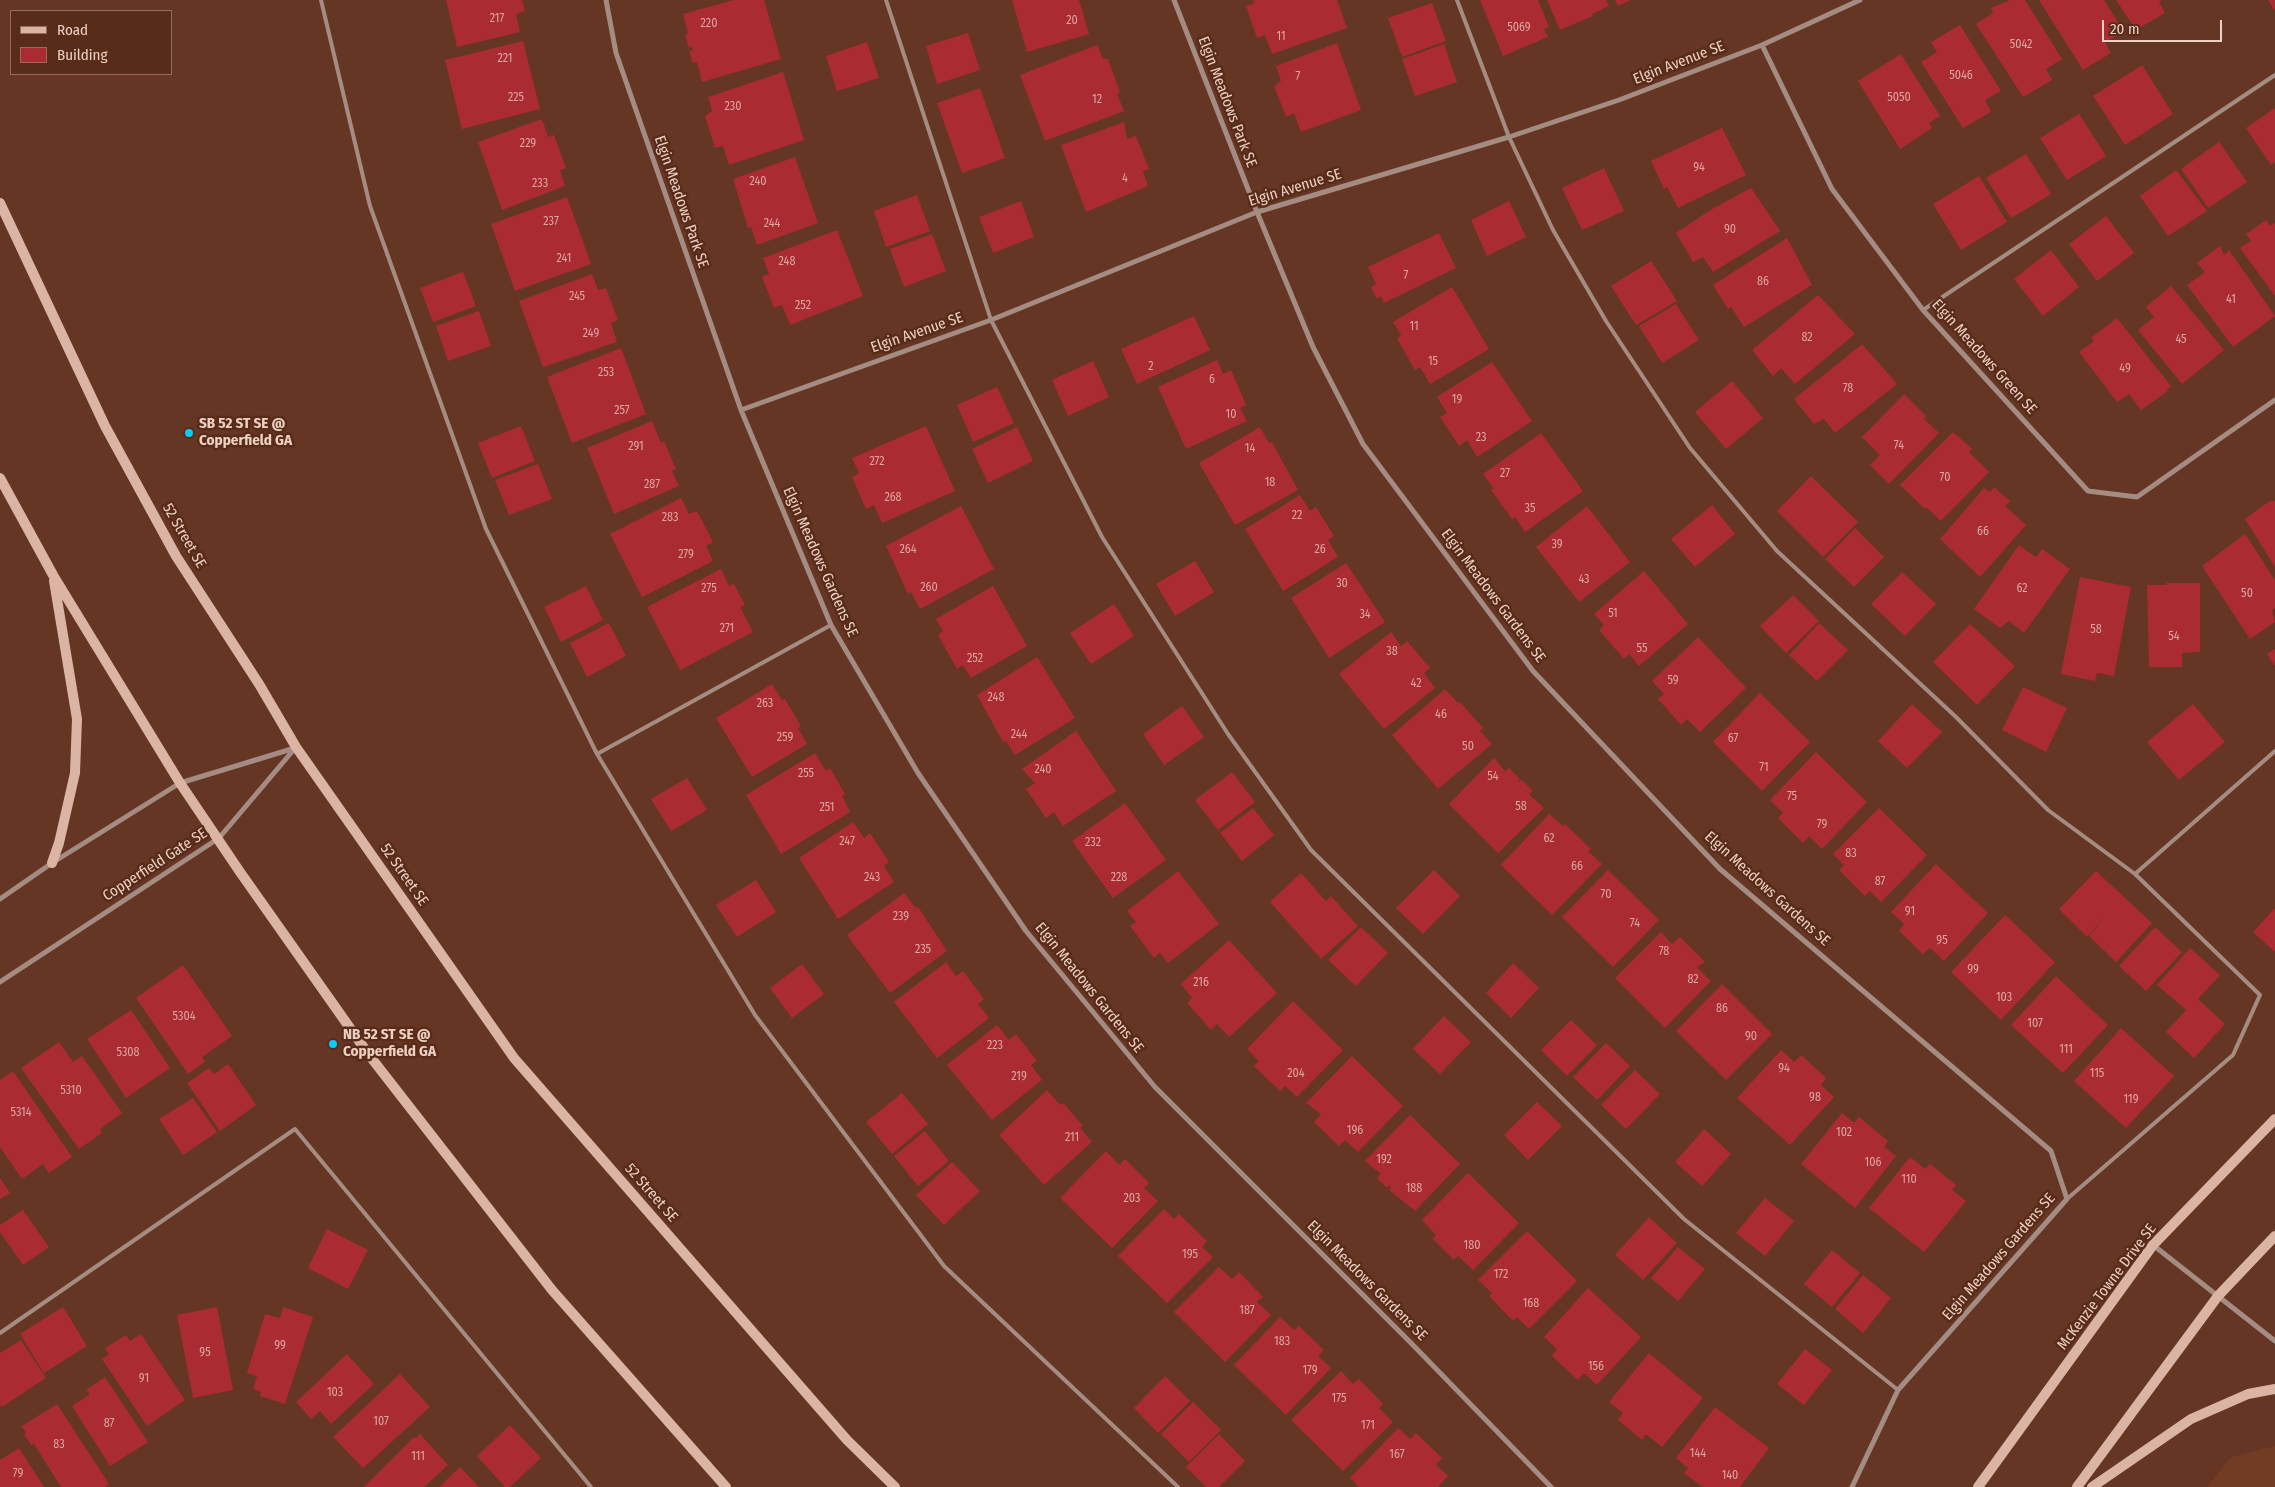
<!DOCTYPE html>
<html>
<head>
<meta charset="utf-8">
<style>
	body { margin:0 }
	#map { position:relative; width:2275px; height:1487px; overflow:hidden; background:#653623; font-family:"Fira Sans Condensed",sans-serif }
	canvas { display:block }
	.legend { position:absolute; left:10px; top:10px; width:162px; height:65px; box-sizing:border-box; background:#592c19; border:1px solid #946e5d; margin:0; padding:6px 9px; list-style:none; font-size:15px; color:#edd0c4 }
	.legend li { display:flex; align-items:center; gap:10px; height:25px }
	.legend b { width:25px; border:1px solid #946e5d }
	.scale { position:absolute; left:2102px; top:20px; width:120px; height:22px; box-sizing:border-box; border:2px solid #edd0c4; border-top:0; padding-left:6px; font-size:15px; line-height:18px; white-space:nowrap; color:#edd0c4; -webkit-text-stroke:4px #592c19; paint-order:stroke }
</style>
</head>
<body>
<div id="map">
<canvas width="2275" height="1487"></canvas>
<ul class="legend">
<li><b style="height:6px;background:#dbb4a4"></b>Road</li>
<li><b style="height:14px;background:#ab2b33"></b>Building</li>
</ul>
<div class="scale">20 m</div>
</div>
<script>
const ctx = document.querySelector('canvas').getContext('2d');
ctx.lineJoin = 'round';
function fillPath(path, color) {
  ctx.fillStyle = color;
  ctx.fill(path, 'evenodd');
}
function toPath(rows) {
  const path = new Path2D();
  for (const r of rows) {
    path.moveTo(r[0], r[1]);
    for (let i = 2; i < r.length; i += 2) path.lineTo(r[i], r[i + 1]);
  }
  return path;
}
function stroke(path, color, width, dash) {
  ctx.strokeStyle = color;
  ctx.lineWidth = width;
  ctx.lineCap = dash ? 'butt' : 'round';
  ctx.setLineDash(dash || []);
  ctx.stroke(path);
}
function write(font, color, halo, rows, align = 'center') {
  ctx.font = font + ' "Fira Sans Condensed",sans-serif';
  ctx.lineWidth = 5;
  ctx.setLineDash([]);
  ctx.textBaseline = 'middle';
  ctx.strokeStyle = halo;
  ctx.fillStyle = color;
  for (const [text, x, y, turn = 0] of rows) {
    ctx.save();
    ctx.translate(x, y);
    ctx.rotate((+turn || 0) * Math.PI / 180);
    ctx.textAlign = isNaN(turn) ? turn : align;
    if (halo) ctx.strokeText(text, 0, 0);
    ctx.fillText(text, 0, 0);
    ctx.restore();
  }
}
const built = toPath([
	[2275,1446,2275,1487,2207,1487,2231,1457]
]);
const building = toPath([
	[446,0,522,0,525,11,516,14,520,32,457,47],
	[734,0,764,0,781,59,702,82,697,62,693,63,689,51,693,50,692,47,689,48,685,35,688,33,683,14],
	[1012,0,1079,0,1089,34,1027,52],
	[1253,0,1337,0,1347,28,1272,54,1265,35,1257,38,1246,6,1254,3],
	[1480,0,1538,0,1549,27,1544,29,1548,37,1503,56],
	[1547,0,1606,0,1609,6,1592,14,1593,16,1560,30],
	[1615,0,1631,0,1618,6],
	[2010,0,2025,0,2062,59,2046,69,2052,80,2023,97,1976,24,1993,13,1991,8],
	[2039,0,2104,0,2124,32,2105,42,2111,53,2083,70],
	[2116,0,2162,0,2159,2,2165,13,2136,30],
	[2268,0,2275,0,2275,11],
	[1432,3,1446,41,1402,57,1388,18],
	[1960,25,2001,91,1985,100,1991,112,1963,128,1921,62,1937,52,1931,42],
	[968,33,980,70,937,84,926,46],
	[523,41,540,109,462,129,445,60],
	[867,42,879,78,837,91,826,56],
	[1337,43,1361,110,1301,132,1294,113,1286,117,1274,86,1281,81,1276,66],
	[1444,44,1457,82,1415,96,1402,59],
	[1097,45,1103,59,1108,59,1120,92,1117,94,1124,111,1045,141,1020,75],
	[1901,54,1940,116,1929,123,1932,128,1900,149,1858,81],
	[2142,65,2173,114,2125,145,2093,96],
	[783,72,804,140,729,165,723,146,715,148,705,116,712,111,708,97],
	[980,88,1005,158,962,173,937,103],
	[2275,108,2275,162,2271,165,2246,128],
	[2079,114,2106,156,2067,180,2040,138],
	[542,119,548,137,554,135,566,168,560,170,565,186,502,210,478,142],
	[1124,122,1127,139,1136,136,1149,169,1143,171,1148,186,1086,212,1061,145],
	[1722,128,1746,175,1678,208,1667,187,1664,189,1651,161],
	[2219,142,2247,182,2208,208,2181,169],
	[2026,154,2051,194,2011,218,1986,178],
	[795,157,818,223,757,245,751,227,748,228,733,179],
	[1604,168,1624,211,1582,230,1562,188],
	[2176,170,2207,211,2168,236,2140,196],
	[1979,176,2007,222,1961,250,1933,204],
	[1751,188,1780,231,1713,272,1703,257,1693,262,1676,233,1712,209],
	[917,195,930,231,886,247,874,211],
	[567,197,591,264,515,291,491,224],
	[1021,201,1034,237,993,253,979,217],
	[1509,201,1526,237,1487,256,1471,220],
	[2106,216,2134,253,2097,281,2069,244],
	[2266,220,2270,226,2275,223,2275,296,2240,248,2251,241,2246,234],
	[837,230,863,296,790,325,782,305,774,308,762,277,769,274,763,258],
	[1439,233,1456,268,1384,303,1381,296,1377,299,1371,287,1376,284,1368,267],
	[932,234,946,271,904,287,890,249],
	[1787,238,1812,285,1744,327,1731,307,1728,309,1713,285],
	[2220,246,2224,255,2229,250,2275,316,2233,347,2187,285,2205,272,2197,263],
	[2051,250,2079,287,2043,316,2014,279],
	[1651,261,1677,301,1636,325,1611,286],
	[463,272,476,306,433,322,420,288],
	[592,274,598,290,606,288,618,320,611,323,617,342,543,367,519,301],
	[2171,286,2224,350,2182,384,2138,330,2154,317,2146,307],
	[1452,287,1489,349,1430,384,1420,367,1415,370,1397,339,1401,335,1393,322],
	[1818,295,1855,334,1795,384,1781,368,1773,376,1752,350],
	[1676,304,1699,340,1662,363,1639,326],
	[479,311,491,346,448,361,436,326],
	[1194,316,1210,350,1137,384,1121,349],
	[2117,318,2171,386,2167,390,2168,391,2141,410,2129,394,2117,402,2079,352,2094,341,2091,338],
	[1862,344,1897,384,1835,433,1824,419,1814,424,1794,399],
	[621,348,646,414,572,443,547,377],
	[1217,360,1223,374,1231,370,1246,405,1240,408,1247,421,1186,449,1158,387],
	[1093,361,1109,397,1068,416,1052,380],
	[1492,362,1532,421,1477,457,1467,440,1459,446,1440,417,1447,413,1437,397],
	[1732,381,1763,418,1726,449,1695,412],
	[997,387,1014,423,973,442,957,405],
	[1904,394,1926,416,1924,419,1939,433,1889,484,1870,465,1880,455,1862,437],
	[652,421,661,443,664,441,676,469,672,471,679,486,614,514,587,448],
	[521,426,535,461,492,478,478,443],
	[926,426,955,491,882,523,874,505,866,509,852,477,859,473,852,458],
	[1017,427,1033,461,988,483,972,449],
	[1260,427,1269,443,1272,442,1298,490,1235,525,1199,463],
	[1953,432,1972,449,1969,452,1989,472,1941,521,1927,508,1925,509,1900,485],
	[1541,433,1583,491,1525,532,1515,517,1512,519,1491,490,1494,489,1483,474],
	[538,464,552,499,509,515,495,480],
	[1811,476,1858,522,1823,557,1777,511],
	[1994,487,2010,501,2005,506,2026,525,1980,577,1940,539,1984,488,1990,492],
	[1300,495,1310,511,1316,507,1334,536,1328,540,1338,557,1283,591,1245,529],
	[681,498,689,514,697,511,713,542,706,546,713,561,642,597,610,534],
	[2271,500,2272,502,2275,500,2275,567,2245,519],
	[1712,505,1735,534,1695,567,1671,539],
	[961,506,994,569,920,609,911,592,908,594,886,546],
	[1587,506,1630,562,1579,602,1536,547],
	[1855,528,1884,557,1854,587,1825,559],
	[2245,534,2275,580,2275,608,2272,610,2275,622,2250,639,2202,566],
	[2019,545,2036,557,2042,549,2070,569,2024,633,2009,621,2000,628,1974,609],
	[1195,561,1214,592,1175,616,1156,584],
	[1346,563,1385,622,1329,658,1291,598],
	[721,569,729,586,734,584,745,605,740,607,753,632,680,670,647,607],
	[1644,571,1688,624,1639,666,1629,654,1624,659,1599,630,1604,625,1594,614],
	[1902,572,1936,604,1905,636,1871,604],
	[2080,577,2131,587,2114,676,2097,673,2095,681,2061,674],
	[2166,583,2200,583,2200,652,2182,653,2182,667,2149,667,2147,585,2167,585],
	[586,586,603,620,561,642,544,607],
	[993,586,1027,646,971,678,963,665,957,669,938,635,943,631,936,619],
	[1793,595,1819,621,1786,653,1760,626],
	[1114,604,1134,636,1091,664,1070,633],
	[609,623,626,656,587,677,570,643],
	[1819,623,1848,650,1817,681,1789,655],
	[1970,624,2015,666,1977,705,1933,662],
	[1391,632,1401,646,1407,641,1430,668,1424,673,1435,688,1384,729,1339,674],
	[1698,637,1746,688,1700,732,1687,719,1681,725,1658,699,1664,694,1652,681],
	[2275,649,2275,666,2267,654],
	[1037,657,1075,718,1015,755,1006,741,1003,742,977,695],
	[772,684,782,700,785,699,801,726,798,728,807,744,752,777,716,718],
	[2023,687,2067,708,2046,752,2002,730],
	[1445,689,1458,703,1460,702,1483,728,1480,731,1492,744,1438,789,1392,735],
	[1760,693,1810,742,1762,791,1713,742],
	[1912,704,1942,732,1907,768,1878,741],
	[2193,704,2225,742,2179,780,2147,742],
	[1182,706,1204,737,1164,765,1143,734],
	[1076,731,1116,791,1063,826,1054,812,1046,818,1026,789,1035,783,1022,769],
	[1816,752,1867,802,1822,849,1809,836,1803,843,1778,818,1783,813,1770,800],
	[815,753,826,771,830,768,845,794,842,796,850,812,781,854,746,795],
	[1494,758,1505,771,1509,768,1520,779,1517,782,1522,780,1533,791,1529,794,1544,808,1498,853,1449,804],
	[1232,772,1255,802,1218,830,1195,800],
	[687,778,707,810,671,831,651,799],
	[1125,803,1166,860,1113,898,1072,841],
	[1253,808,1274,835,1242,861,1220,833],
	[1879,808,1927,855,1881,902,1870,891,1865,896,1839,870,1844,865,1833,854],
	[1549,814,1563,826,1565,824,1591,849,1588,851,1602,864,1552,915,1501,865],
	[853,822,864,838,870,833,889,862,884,866,894,882,838,919,799,858],
	[1936,864,1988,913,1944,961,1930,948,1923,954,1899,931,1904,924,1891,912],
	[1434,870,1460,896,1423,934,1396,908],
	[1608,870,1659,920,1613,967,1562,917],
	[1178,871,1219,924,1168,963,1160,953,1154,958,1130,926,1136,922,1127,911],
	[2096,871,2152,923,2116,962,2089,936,2106,916,2087,937,2059,909],
	[1301,873,1326,901,1331,896,1358,926,1321,959,1270,902],
	[756,880,776,912,737,937,716,905],
	[904,893,916,908,918,907,947,951,890,993,847,935],
	[2275,908,2275,952,2253,932],
	[2005,915,2055,962,2001,1020,1951,972],
	[1361,927,1388,953,1356,986,1328,960],
	[2155,927,2182,952,2146,991,2119,966],
	[1661,932,1672,944,1680,937,1705,962,1697,967,1711,981,1665,1028,1615,978],
	[1229,940,1277,993,1229,1037,1217,1024,1211,1030,1187,1003,1192,998,1181,984],
	[2190,948,2220,975,2198,999,2225,1024,2194,1058,2166,1032,2186,1010,2157,985],
	[946,962,956,976,963,971,984,999,978,1004,989,1018,937,1058,894,1002],
	[1513,963,1539,988,1511,1018,1486,993],
	[802,964,824,994,792,1018,770,988],
	[183,965,232,1036,202,1057,205,1062,188,1074,136,998],
	[2056,976,2108,1025,2063,1073,2011,1025],
	[1722,984,1772,1034,1726,1080,1676,1031],
	[1293,1001,1343,1050,1297,1097,1285,1086,1280,1091,1254,1066,1259,1061,1247,1049],
	[131,1010,170,1068,126,1098,87,1039],
	[1444,1016,1471,1042,1440,1074,1413,1049],
	[1571,1020,1597,1045,1567,1076,1541,1050],
	[997,1025,1009,1040,1016,1034,1037,1061,1031,1065,1042,1080,992,1120,947,1065],
	[2121,1028,2174,1076,2126,1128,2074,1081],
	[59,1042,73,1062,82,1056,122,1113,100,1129,102,1133,79,1149,21,1068],
	[1606,1043,1630,1066,1597,1100,1573,1077],
	[1781,1050,1794,1062,1801,1055,1826,1078,1821,1085,1834,1097,1790,1145,1737,1098],
	[1352,1056,1403,1106,1358,1152,1345,1140,1339,1146,1314,1122,1321,1114,1306,1103],
	[228,1064,256,1105,220,1131,187,1083,209,1068,214,1074],
	[1635,1070,1660,1094,1626,1129,1601,1105],
	[13,1071,72,1157,49,1173,43,1164,22,1179,0,1147,0,1080],
	[1047,1090,1060,1105,1063,1103,1083,1126,1080,1128,1092,1142,1044,1185,999,1135],
	[902,1093,928,1124,892,1154,866,1122],
	[193,1098,217,1132,183,1155,159,1119],
	[1537,1102,1562,1126,1528,1160,1504,1135],
	[1842,1113,1854,1123,1859,1117,1888,1141,1884,1147,1896,1156,1855,1208,1801,1164],
	[1410,1115,1460,1164,1415,1211,1389,1190,1391,1188,1389,1185,1387,1188,1377,1178,1381,1174,1365,1161],
	[1704,1129,1731,1154,1702,1186,1675,1162],
	[925,1131,949,1161,918,1186,894,1156],
	[1106,1151,1119,1165,1125,1159,1149,1183,1144,1188,1158,1201,1112,1248,1060,1198],
	[1910,1157,1925,1169,1930,1164,1956,1185,1952,1190,1966,1201,1924,1252,1869,1208],
	[952,1162,980,1191,944,1225,916,1195],
	[1468,1173,1519,1223,1473,1270,1458,1256,1454,1260,1433,1239,1436,1235,1422,1220],
	[0,1178,10,1193,0,1199],
	[1765,1198,1794,1221,1765,1256,1736,1233],
	[1164,1209,1174,1219,1179,1214,1207,1241,1202,1247,1213,1257,1167,1303,1118,1256],
	[23,1210,49,1247,23,1265,0,1232,0,1225],
	[1649,1217,1677,1243,1643,1280,1615,1255],
	[327,1229,368,1250,348,1289,308,1268],
	[1527,1231,1577,1281,1529,1329,1517,1317,1513,1321,1489,1296,1492,1293,1478,1280],
	[1678,1247,1705,1269,1678,1301,1651,1278],
	[1832,1250,1860,1273,1832,1307,1804,1284],
	[1219,1267,1232,1279,1239,1272,1263,1297,1257,1302,1271,1315,1225,1362,1174,1312],
	[1863,1275,1891,1298,1863,1333,1835,1309],
	[1588,1288,1641,1337,1597,1385,1584,1373,1578,1380,1552,1356,1557,1349,1544,1337],
	[63,1307,87,1346,44,1373,20,1334],
	[217,1307,233,1390,193,1398,177,1315],
	[283,1307,313,1317,285,1404,260,1396,261,1392,253,1389,257,1376,247,1373,265,1314,280,1318],
	[1280,1317,1294,1330,1299,1326,1324,1350,1318,1356,1331,1368,1286,1415,1234,1365],
	[141,1334,185,1400,147,1426,102,1359,109,1354,105,1348,126,1335,130,1341],
	[21,1340,46,1378,2,1407,0,1404,0,1353],
	[1805,1349,1832,1370,1804,1405,1777,1384],
	[1649,1353,1703,1398,1662,1447,1646,1434,1642,1440,1618,1420,1623,1413,1609,1402],
	[347,1354,374,1384,331,1424,320,1411,311,1419,296,1402],
	[1341,1371,1353,1384,1359,1379,1383,1404,1379,1408,1393,1422,1343,1471,1291,1420],
	[400,1374,430,1407,363,1468,333,1437],
	[1165,1376,1190,1401,1158,1433,1134,1408],
	[105,1377,148,1442,110,1466,72,1406,90,1394,86,1390],
	[1193,1402,1221,1430,1189,1462,1161,1434],
	[57,1404,109,1484,105,1487,61,1487,34,1444,31,1445,24,1434,26,1433,22,1426],
	[1715,1407,1769,1448,1740,1487,1703,1487,1684,1473,1688,1468,1676,1458],
	[510,1425,541,1458,510,1487,505,1487,477,1456],
	[1398,1428,1410,1439,1416,1433,1442,1458,1436,1465,1448,1476,1438,1487,1359,1487,1350,1478],
	[420,1434,448,1465,424,1487,364,1487,414,1437,416,1438],
	[1219,1434,1245,1461,1219,1487,1206,1487,1186,1467],
	[19,1448,44,1487,0,1487,0,1460],
	[460,1467,479,1487,439,1487]
]);
const lane = toPath([
	[321,0,370,206,486,529,597,754,755,1015,944,1266,1178,1487],
	[886,0,991,320,1102,537,1228,734,1311,850,1684,1219,1898,1390],
	[1457,0,1509,137,1553,230,1606,321,1690,448,1777,551,1956,717,2048,810,2135,874,2260,995,2233,1055,2067,1199],
	[1923,310,2275,75],
	[597,754,831,625],
	[2135,874,2275,751],
	[0,1333,295,1129,591,1487]
]);
const street = toPath([
	[606,0,616,53,741,410,831,625,918,773,1026,931,1155,1087,1410,1342,1551,1487],
	[1174,0,1257,212,1313,347,1363,444,1533,671,1720,869,2051,1151,2067,1199,1898,1390,1852,1487],
	[1762,45,1832,189,1923,310,2088,491,2137,497,2275,400],
	[741,410,991,320,1257,212,1509,137,1619,100,1762,45,1860,0],
	[0,899,52,863,180,783,295,748],
	[0,982,219,838,296,747],
	[2153,1245,2275,1341]
]);
const secondary = toPath([
	[0,203,105,426,176,556,259,684,296,747,514,1058,847,1440,895,1487],
	[0,478,53,575,180,783,240,872,369,1055,552,1290,726,1487],
	[52,863,59,843,75,773,77,719,54,581],
	[1978,1487,2153,1245,2275,1119],
	[2077,1487,2218,1296,2275,1236],
	[2092,1487,2191,1419,2248,1394,2275,1389]
]);
const markers = [
	[189,433,5,"#08cbfa"],
	[333,1044,5,"#08cbfa"]
];
const numberNames = [
	["217",497,19],
	["20",1072,21],
	["220",709,24],
	["5069",1519,28],
	["11",1281,37],
	["5042",2021,45],
	["221",505,59],
	["5046",1961,76],
	["7",1298,77],
	["225",516,98],
	["5050",1899,98],
	["12",1097,100],
	["230",733,107],
	["229",528,144],
	["94",1699,168],
	["4",1125,179],
	["240",758,182],
	["233",540,184],
	["237",551,222],
	["244",772,224],
	["90",1730,230],
	["241",564,259],
	["248",787,262],
	["7",1406,276],
	["86",1763,282],
	["245",577,297],
	["41",2231,300],
	["252",803,306],
	["11",1414,327],
	["249",591,334],
	["82",1807,338],
	["45",2181,340],
	["15",1433,362],
	["2",1151,367],
	["49",2125,369],
	["253",606,373],
	["6",1212,380],
	["78",1848,389],
	["19",1457,400],
	["257",622,411],
	["10",1231,415],
	["23",1481,438],
	["74",1899,446],
	["291",636,447],
	["14",1250,449],
	["272",877,462],
	["27",1505,474],
	["70",1945,478],
	["18",1270,483],
	["287",652,485],
	["268",893,498],
	["35",1530,509],
	["22",1297,516],
	["283",670,518],
	["66",1983,532],
	["39",1557,545],
	["264",908,550],
	["26",1320,550],
	["279",686,555],
	["43",1584,580],
	["30",1342,584],
	["260",929,588],
	["275",709,589],
	["62",2022,589],
	["50",2247,594],
	["51",1613,614],
	["34",1365,615],
	["271",727,629],
	["58",2096,630],
	["54",2174,637],
	["55",1642,649],
	["38",1392,652],
	["252",975,659],
	["59",1673,681],
	["42",1416,684],
	["248",996,698],
	["263",765,704],
	["46",1441,715],
	["244",1019,735],
	["259",785,738],
	["67",1733,739],
	["50",1468,747],
	["71",1764,768],
	["240",1043,770],
	["255",806,774],
	["54",1493,777],
	["75",1792,797],
	["58",1521,807],
	["251",827,808],
	["79",1822,825],
	["62",1549,839],
	["247",847,842],
	["232",1093,843],
	["83",1851,854],
	["66",1577,867],
	["243",872,878],
	["228",1119,878],
	["87",1880,882],
	["70",1606,895],
	["91",1910,912],
	["239",901,917],
	["74",1635,924],
	["95",1942,941],
	["235",923,950],
	["78",1664,952],
	["99",1973,970],
	["82",1693,980],
	["216",1201,983],
	["103",2004,998],
	["86",1722,1009],
	["5304",184,1017],
	["107",2035,1024],
	["90",1751,1037],
	["223",995,1046],
	["111",2066,1050],
	["5308",128,1053],
	["94",1784,1069],
	["204",1296,1074],
	["115",2097,1074],
	["219",1019,1077],
	["5310",71,1091],
	["98",1815,1098],
	["119",2131,1100],
	["5314",21,1113],
	["196",1355,1131],
	["102",1844,1133],
	["211",1072,1138],
	["192",1384,1160],
	["106",1873,1163],
	["110",1909,1180],
	["188",1414,1189],
	["203",1132,1199],
	["180",1472,1246],
	["195",1190,1255],
	["172",1501,1275],
	["168",1531,1304],
	["187",1247,1311],
	["183",1282,1342],
	["99",280,1346],
	["95",205,1353],
	["156",1596,1367],
	["179",1310,1371],
	["91",144,1379],
	["103",335,1393],
	["175",1339,1399],
	["107",381,1422],
	["87",109,1424],
	["171",1368,1426],
	["83",59,1445],
	["144",1698,1454],
	["167",1397,1455],
	["111",418,1457],
	["79",18,1474],
	["140",1730,1476]
];
const streetNames = [
	["Elgin Avenue SE",1679,63,-21],
	["Elgin Meadows Park SE",1227,102,69],
	["Elgin Avenue SE",1295,188,-17],
	["Elgin Meadows Park SE",681,202,71],
	["Elgin Avenue SE",917,333,-19],
	["Elgin Meadows Green SE",1984,357,48],
	["52 Street SE",184,536,60],
	["Elgin Meadows Gardens SE",820,562,66],
	["Elgin Meadows Gardens SE",1493,596,53],
	["Copperfield Gate SE",155,865,-33],
	["52 Street SE",404,875,55],
	["Elgin Meadows Gardens SE",1767,889,42],
	["Elgin Meadows Gardens SE",1089,988,51],
	["52 Street SE",651,1193,49],
	["Elgin Meadows Gardens SE",1999,1257,-49],
	["Elgin Meadows Gardens SE",1367,1281,45],
	["McKenzie Towne Drive SE",2107,1287,-53]
];
const poiNames = [
	["SB 52 ST SE @",199,424],
	["Copperfield GA",199,441],
	["NB 52 ST SE @",343,1035],
	["Copperfield GA",343,1052]
];
fillPath(built, '#713b24');
fillPath(building, '#ab2b33');
stroke(lane, '#a58c83', 4);
stroke(street, '#a58c83', 5);
stroke(secondary, '#dbb4a4', 10);
for (const [x, y, r, color] of markers) {
  const dot = new Path2D();
  dot.arc(x, y, r, 0, 2 * Math.PI);
  ctx.fillStyle = color;
  ctx.fill(dot);
  stroke(dot, '#592c19', 2);
}
write('12px', '#dca7a0', null, numberNames);
write('15px', '#edd0c4', '#592c19', streetNames);
write('bold 15px', '#edd0c4', '#592c19', poiNames, 'left');
</script>
</body>
</html>
